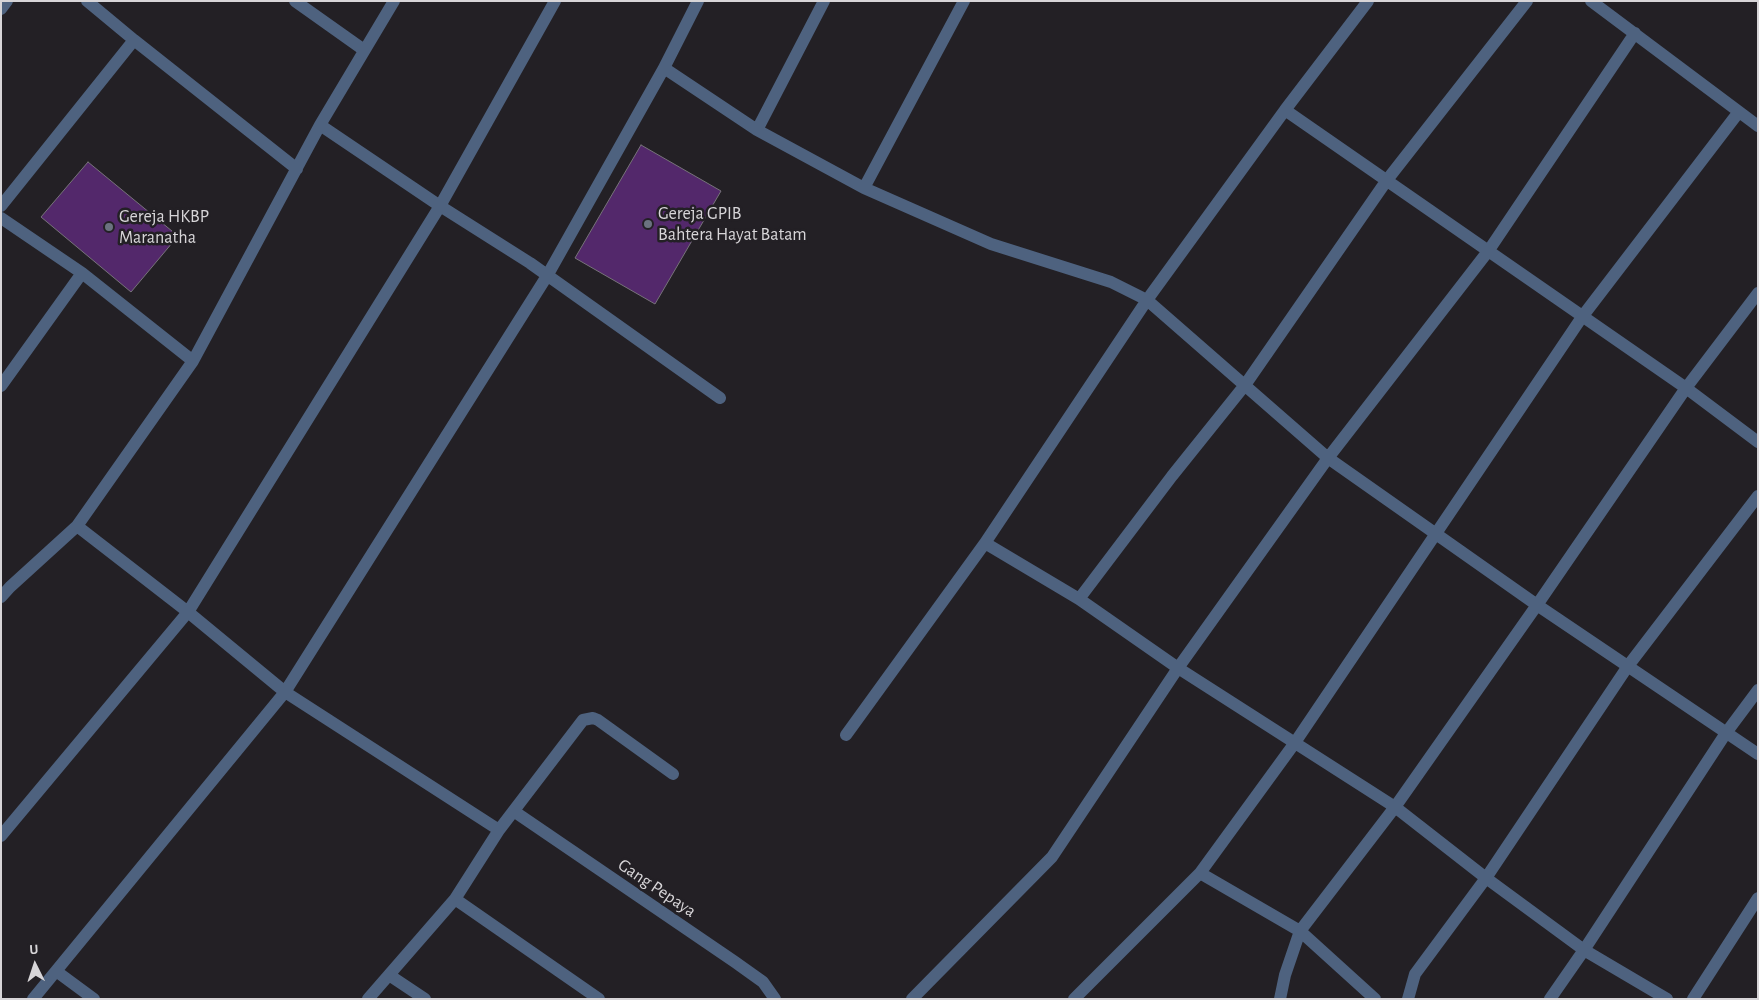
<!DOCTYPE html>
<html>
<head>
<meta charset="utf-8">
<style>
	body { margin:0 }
	#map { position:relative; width:1759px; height:1000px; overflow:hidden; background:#232025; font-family:"Alegreya Sans",sans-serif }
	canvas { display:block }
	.frame { position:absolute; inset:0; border:2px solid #d7d5d8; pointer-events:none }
	.north { position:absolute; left:10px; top:940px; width:50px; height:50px; -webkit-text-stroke:4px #232025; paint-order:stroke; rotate:356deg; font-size:14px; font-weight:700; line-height:20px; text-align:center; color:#d7d5d8 }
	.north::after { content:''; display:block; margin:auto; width:18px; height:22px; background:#d7d5d8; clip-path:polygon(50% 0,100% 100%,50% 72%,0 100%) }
</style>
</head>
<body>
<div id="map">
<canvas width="1759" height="1000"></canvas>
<div class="frame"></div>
<div class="north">U</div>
</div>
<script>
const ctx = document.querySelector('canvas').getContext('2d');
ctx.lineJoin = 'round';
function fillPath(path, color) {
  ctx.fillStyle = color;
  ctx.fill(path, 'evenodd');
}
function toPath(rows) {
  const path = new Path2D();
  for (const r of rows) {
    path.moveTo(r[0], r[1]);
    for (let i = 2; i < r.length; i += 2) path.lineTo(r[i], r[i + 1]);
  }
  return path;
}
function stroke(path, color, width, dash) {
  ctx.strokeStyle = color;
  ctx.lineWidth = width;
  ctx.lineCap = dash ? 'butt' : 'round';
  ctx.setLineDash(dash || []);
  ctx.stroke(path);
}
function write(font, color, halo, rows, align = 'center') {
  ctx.font = font + ' "Alegreya Sans",sans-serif';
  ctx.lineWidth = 5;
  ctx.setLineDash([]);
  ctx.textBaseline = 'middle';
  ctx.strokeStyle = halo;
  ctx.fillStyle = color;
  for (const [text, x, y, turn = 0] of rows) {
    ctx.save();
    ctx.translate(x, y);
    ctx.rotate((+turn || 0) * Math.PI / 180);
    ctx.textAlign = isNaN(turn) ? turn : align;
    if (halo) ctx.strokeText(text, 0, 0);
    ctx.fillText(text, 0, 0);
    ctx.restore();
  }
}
const building = toPath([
	[641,145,721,191,655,304,575,258,641,145],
	[88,162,178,236,131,292,41,217,88,162]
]);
const minor = toPath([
	[87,1,134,40,297,169],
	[295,1,364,50],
	[698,1,664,68,757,130,864,188,991,244,1111,282,1147,300,1328,458,1537,605,1758,754],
	[1591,1,1758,126],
	[1,9,7,1],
	[1285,110,1686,388,1758,442],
	[320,125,440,206,530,263,720,398],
	[757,130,824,1],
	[864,188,964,1],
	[1,206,134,40],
	[1,218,82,273,193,361],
	[1,386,82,273],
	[77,526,188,612,285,692,499,830],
	[985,543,1147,300,1285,110,1368,1],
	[1,597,10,587,77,526,193,361,320,125,394,1],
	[1079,599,1172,476,1245,385,1387,180,1527,1],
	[846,735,985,543,1079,599,1178,668,1395,807,1486,878,1584,950,1667,999],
	[515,812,735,962,763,982,775,999],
	[1,836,188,612,440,206,555,1],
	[1200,873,1300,931,1375,999],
	[455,899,599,999],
	[56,971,94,999],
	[389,975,425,999],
	[33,999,285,692,547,276,664,68],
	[368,999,455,899,499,830,583,720,593,718,598,720,673,774],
	[912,999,1052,857,1178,668,1328,458,1489,250,1635,33],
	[1074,999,1200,873,1294,744,1582,317,1738,113],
	[1280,999,1285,975,1300,931,1395,807,1537,605,1686,388,1758,293],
	[1408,999,1415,974,1486,878,1628,666,1758,496],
	[1550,999,1584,950,1726,733,1758,690],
	[1693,999,1758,898]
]);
const markers = [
	[648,224,5,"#6b7280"],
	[109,227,5,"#6b7280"]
];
const poiNames = [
	["Gereja GPIB",658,214],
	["Bahtera Hayat Batam",658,235],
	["Gereja HKBP",119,217],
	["Maranatha",119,238]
];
const streetNames = [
	["Gang Pepaya",657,888,34]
];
fillPath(building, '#53286b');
stroke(building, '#77737a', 1);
stroke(minor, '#4e627f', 12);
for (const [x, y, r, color] of markers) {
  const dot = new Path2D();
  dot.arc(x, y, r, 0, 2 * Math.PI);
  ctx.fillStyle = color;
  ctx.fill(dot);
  stroke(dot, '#232025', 2);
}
write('18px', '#d7d5d8', '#232025', poiNames, 'left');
write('18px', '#d7d5d8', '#232025', streetNames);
</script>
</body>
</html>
